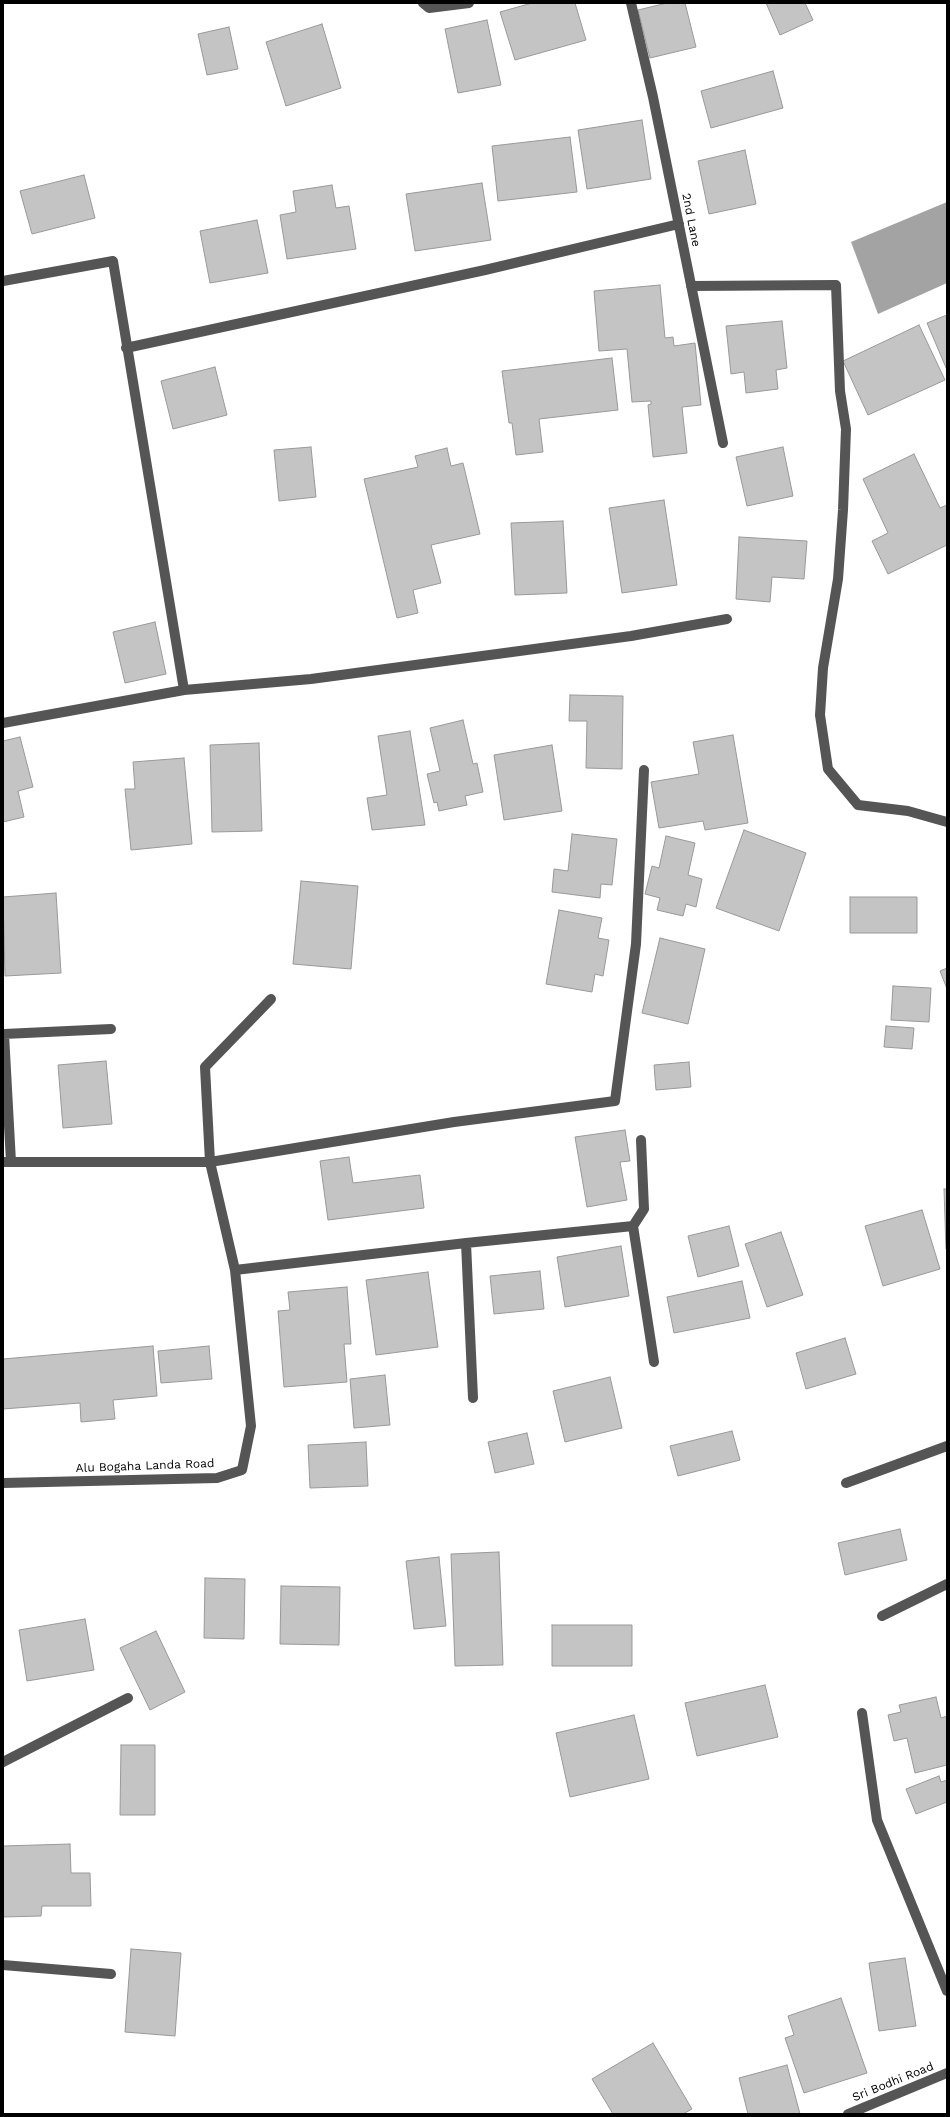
<!DOCTYPE html>
<html>
<head>
<meta charset="utf-8">
<style>
	body { margin:0 }
	#map { position:relative; width:950px; height:2117px; overflow:hidden; background:#fff; font-family:"Work Sans",sans-serif }
	canvas { display:block }
	.frame { position:absolute; inset:0; border:4px solid #000; pointer-events:none }
</style>
</head>
<body>
<div id="map">
<canvas width="950" height="2117"></canvas>
<div class="frame"></div>
</div>
<script>
const ctx = document.querySelector('canvas').getContext('2d');
ctx.lineJoin = 'round';
function fillPath(path, color) {
  ctx.fillStyle = color;
  ctx.fill(path, 'evenodd');
}
function toPath(rows) {
  const path = new Path2D();
  for (const r of rows) {
    path.moveTo(r[0], r[1]);
    for (let i = 2; i < r.length; i += 2) path.lineTo(r[i], r[i + 1]);
  }
  return path;
}
function stroke(path, color, width, dash) {
  ctx.strokeStyle = color;
  ctx.lineWidth = width;
  ctx.lineCap = dash ? 'butt' : 'round';
  ctx.setLineDash(dash || []);
  ctx.stroke(path);
}
function write(font, color, halo, rows, align = 'center') {
  ctx.font = font + ' "Work Sans",sans-serif';
  ctx.lineWidth = 3;
  ctx.setLineDash([]);
  ctx.textBaseline = 'middle';
  ctx.strokeStyle = halo;
  ctx.fillStyle = color;
  for (const [text, x, y, turn = 0] of rows) {
    ctx.save();
    ctx.translate(x, y);
    ctx.rotate((+turn || 0) * Math.PI / 180);
    ctx.textAlign = isNaN(turn) ? turn : align;
    if (halo) ctx.strokeText(text, 0, 0);
    ctx.fillText(text, 0, 0);
    ctx.restore();
  }
}
const water = toPath([
	[947,202,947,283,878,314,851,242]
]);
const building = toPath([
	[532,3,575,3,586,40,515,60,500,12,532,3],
	[667,3,685,3,696,47,650,58,638,10,667,3],
	[766,3,805,3,813,20,780,35,766,3],
	[487,20,501,85,458,93,445,29,487,20],
	[322,24,341,88,286,106,266,42,322,24],
	[229,27,238,69,207,75,198,34,229,27],
	[773,71,783,108,711,128,701,91,773,71],
	[642,120,651,179,587,189,578,130,642,120],
	[570,137,577,192,498,201,492,146,570,137],
	[745,150,756,204,709,214,698,161,745,150],
	[84,175,95,218,32,234,20,191,84,175],
	[482,183,491,240,415,251,406,194,482,183],
	[332,185,336,208,349,206,356,249,287,259,280,215,296,212,293,191,332,185],
	[257,220,268,273,210,283,200,231,257,220],
	[660,285,665,338,673,337,674,346,695,343,701,405,682,407,687,453,653,457,648,405,651,404,651,401,632,402,627,349,599,351,594,291,660,285],
	[947,315,947,370,927,323,947,315],
	[782,321,787,368,776,370,778,389,746,393,744,372,731,374,726,326,782,321],
	[919,325,945,380,868,415,843,361,919,325],
	[612,358,618,410,539,419,543,452,516,455,512,423,509,423,502,371,612,358],
	[215,367,227,415,173,429,161,381,215,367],
	[311,447,316,497,279,501,274,450,311,447],
	[783,447,793,496,747,506,736,457,783,447],
	[447,448,451,466,463,463,480,534,431,545,441,583,413,590,418,613,397,618,364,479,418,467,415,456,447,448],
	[914,454,940,508,947,505,947,545,888,574,872,541,888,533,863,479,914,454],
	[664,500,677,585,622,593,609,508,664,500],
	[563,521,567,593,515,595,511,523,563,521],
	[739,537,807,541,804,579,772,577,770,602,736,599,739,537],
	[155,622,166,674,125,683,113,632,155,622],
	[570,695,623,696,622,769,586,768,587,721,569,721,570,695],
	[463,720,473,764,477,763,483,792,465,796,467,805,439,811,437,802,434,803,427,774,440,771,430,728,463,720],
	[410,731,425,825,372,830,367,798,387,795,378,736,410,731],
	[733,735,748,823,705,830,703,821,659,828,651,782,699,774,693,742,733,735],
	[20,737,33,787,18,791,24,817,3,822,3,741,20,737],
	[259,743,262,831,212,832,210,745,259,743],
	[552,745,562,811,504,820,494,755,552,745],
	[184,758,192,844,131,850,125,789,135,789,133,762,184,758],
	[744,830,806,853,779,931,716,908,744,830],
	[572,834,617,839,612,885,601,884,600,898,552,892,554,869,568,871,572,834],
	[666,836,695,843,688,875,702,879,696,907,686,904,683,916,657,910,660,898,645,894,652,866,659,868,666,836],
	[301,881,358,886,351,969,293,964,301,881],
	[56,893,61,973,5,976,3,897,56,893],
	[850,897,917,897,917,933,850,933,850,897],
	[559,910,602,918,598,938,609,940,603,976,595,974,592,992,546,984,559,910],
	[660,938,705,949,688,1024,642,1013,660,938],
	[947,968,947,989,940,971,947,968],
	[893,986,931,988,929,1022,891,1020,893,986],
	[886,1026,914,1028,912,1049,884,1047,886,1026],
	[106,1061,112,1124,63,1128,58,1065,106,1061],
	[689,1062,691,1087,656,1090,654,1065,689,1062],
	[625,1130,630,1161,620,1162,627,1200,587,1207,575,1137,625,1130],
	[349,1157,353,1183,420,1175,424,1208,328,1220,320,1161,349,1157],
	[944,1189,947,1189,947,1249,946,1249,944,1189],
	[922,1210,940,1269,883,1286,865,1226,922,1210],
	[729,1226,739,1266,698,1277,688,1236,729,1226],
	[781,1232,803,1295,767,1307,745,1244,781,1232],
	[621,1246,629,1296,565,1307,557,1257,621,1246],
	[540,1271,544,1309,494,1314,490,1276,540,1271],
	[428,1272,438,1347,376,1355,366,1280,428,1272],
	[742,1281,750,1318,674,1333,667,1297,742,1281],
	[347,1287,351,1344,344,1344,347,1382,284,1387,278,1311,290,1310,288,1292,347,1287],
	[845,1338,856,1374,806,1389,796,1353,845,1338],
	[153,1346,157,1396,113,1400,115,1419,81,1422,80,1403,3,1409,3,1359,153,1346],
	[209,1346,212,1379,161,1383,158,1351,209,1346],
	[385,1375,390,1425,354,1428,350,1379,385,1375],
	[610,1377,622,1428,565,1442,553,1391,610,1377],
	[732,1431,740,1460,678,1476,670,1446,732,1431],
	[527,1433,534,1464,495,1473,488,1442,527,1433],
	[366,1442,368,1486,310,1488,308,1445,366,1442],
	[900,1529,907,1560,845,1575,838,1543,900,1529],
	[499,1552,503,1665,455,1666,451,1554,499,1552],
	[439,1557,446,1626,414,1629,406,1561,439,1557],
	[205,1578,245,1579,244,1639,204,1638,205,1578],
	[281,1586,340,1587,339,1645,280,1644,281,1586],
	[85,1619,94,1670,27,1681,19,1630,85,1619],
	[552,1625,632,1625,632,1666,552,1666,552,1625],
	[156,1631,185,1692,150,1710,120,1648,156,1631],
	[765,1685,778,1737,697,1756,685,1703,765,1685],
	[936,1697,941,1718,947,1716,947,1765,915,1773,907,1738,894,1741,888,1715,901,1712,899,1705,936,1697],
	[634,1715,649,1779,570,1797,556,1733,634,1715],
	[121,1745,155,1745,155,1815,120,1815,121,1745],
	[939,1776,941,1782,947,1780,947,1802,916,1814,906,1789,939,1776],
	[70,1844,71,1873,90,1873,91,1906,42,1906,41,1916,3,1917,3,1846,70,1844],
	[131,1949,181,1953,175,2036,125,2032,131,1949],
	[905,1958,916,2026,879,2031,869,1963,905,1958],
	[841,1998,867,2073,804,2093,785,2038,794,2035,788,2016,841,1998],
	[653,2043,692,2109,683,2114,613,2114,592,2079,653,2043],
	[787,2065,800,2114,748,2114,739,2078,787,2065]
]);
const minor = toPath([
	[423,3,429,8,469,3],
	[631,3,653,97,723,443],
	[3,281,113,261,184,690,3,723],
	[691,286,836,285,840,391,846,429,843,510,838,579,823,668,820,715,828,769,858,805,908,811,947,822],
	[126,348,485,270,679,224],
	[184,690,311,679,631,636,727,619],
	[641,1140,644,1209,633,1226,654,1362],
	[3,1162,210,1162,205,1067,271,999],
	[11,1162,4,1034,111,1029],
	[466,1243,473,1398],
	[235,1270,466,1243,633,1226],
	[3,1483,217,1478,242,1470,251,1426,235,1270,210,1162,454,1122,615,1101,636,944,644,770],
	[846,1483,947,1446],
	[882,1616,947,1584],
	[862,1713,877,1820,947,1991],
	[3,1762,128,1698],
	[3,1965,111,1974],
	[848,2114,947,2073]
]);
const streetNames = [
	["2nd Lane",691,220,79],
	["Alu Bogaha Landa Road",145,1466,-2],
	["Sri Bodhi Road",893,2082,-22]
];
fillPath(water, '#a3a3a3');
fillPath(building, '#c4c4c4');
stroke(building, '#999', 1);
stroke(minor, '#555', 10);
write('12px', '#000', '#fff', streetNames);
</script>
</body>
</html>
